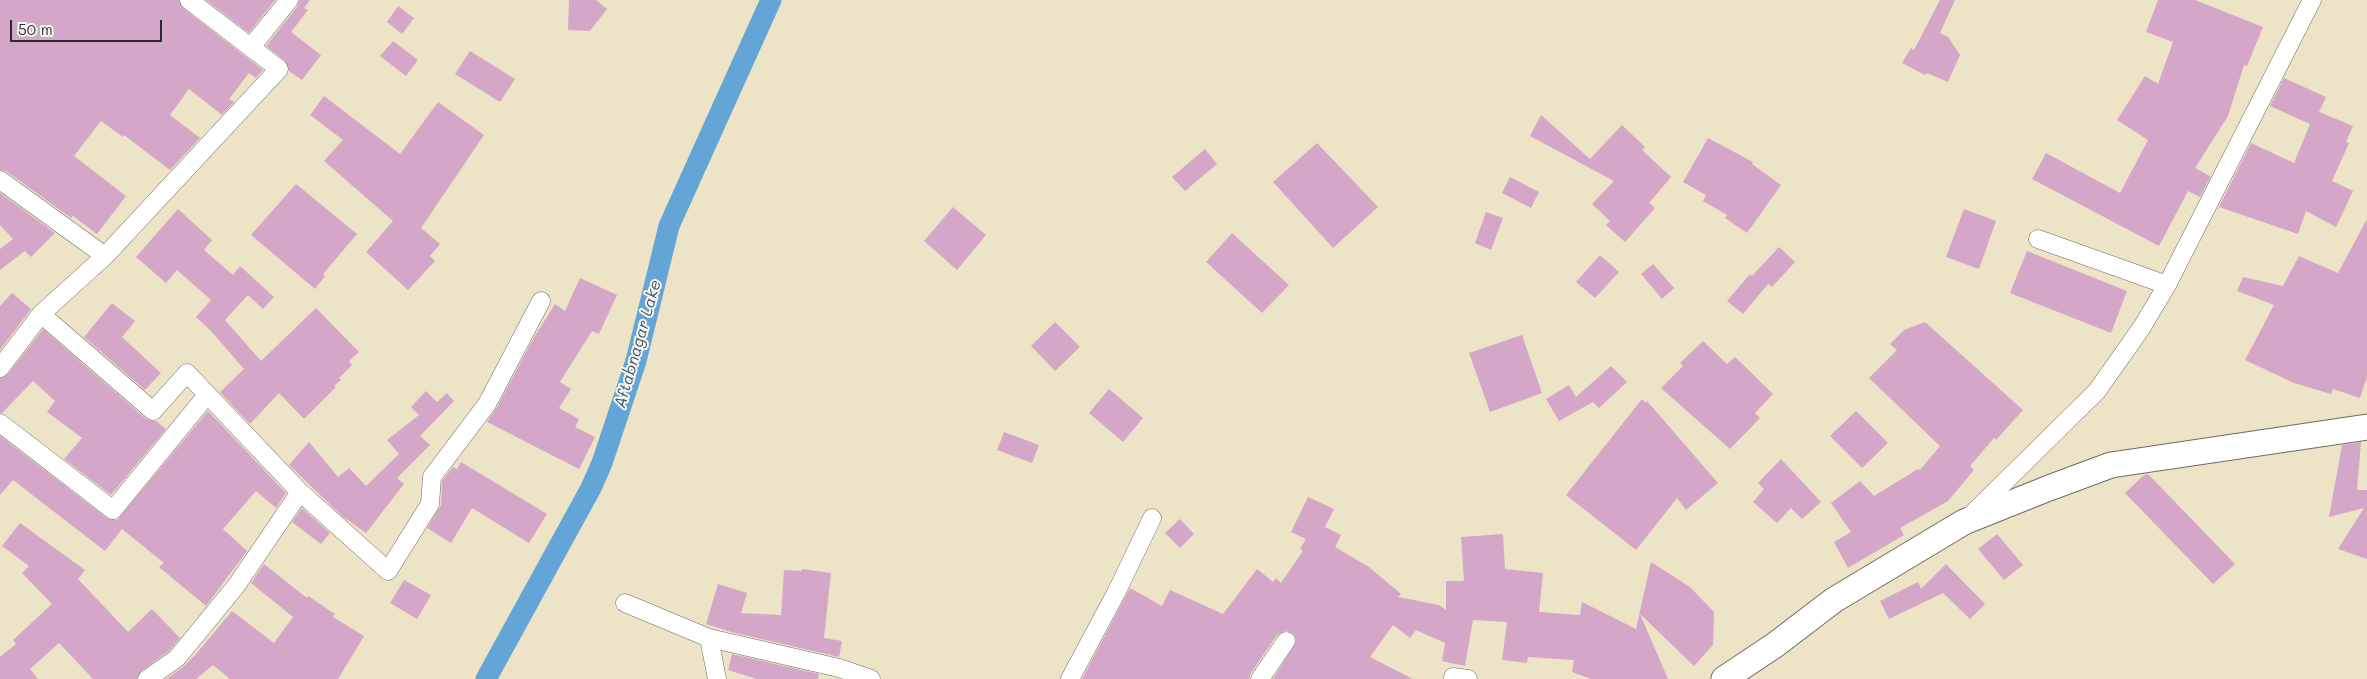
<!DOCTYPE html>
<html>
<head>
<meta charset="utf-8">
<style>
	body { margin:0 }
	#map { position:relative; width:2367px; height:679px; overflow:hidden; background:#ede3c6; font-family:Mali,sans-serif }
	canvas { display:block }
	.scale { position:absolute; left:10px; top:20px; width:152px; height:22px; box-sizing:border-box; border:2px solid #2b2b2b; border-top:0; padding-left:6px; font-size:15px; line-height:18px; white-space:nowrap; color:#2b2b2b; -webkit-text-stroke:4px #f6f6f2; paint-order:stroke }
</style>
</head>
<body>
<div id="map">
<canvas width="2367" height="679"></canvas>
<div class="scale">50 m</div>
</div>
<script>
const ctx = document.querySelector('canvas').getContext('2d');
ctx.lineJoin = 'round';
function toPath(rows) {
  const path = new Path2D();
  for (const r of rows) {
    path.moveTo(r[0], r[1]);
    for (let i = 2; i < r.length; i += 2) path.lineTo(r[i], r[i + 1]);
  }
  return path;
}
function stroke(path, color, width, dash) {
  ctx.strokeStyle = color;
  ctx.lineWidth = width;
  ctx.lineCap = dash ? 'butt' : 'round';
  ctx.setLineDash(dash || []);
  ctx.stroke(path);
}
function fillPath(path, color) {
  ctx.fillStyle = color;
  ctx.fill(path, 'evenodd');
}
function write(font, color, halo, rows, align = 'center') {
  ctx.font = font + ' Mali,sans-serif';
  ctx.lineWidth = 4;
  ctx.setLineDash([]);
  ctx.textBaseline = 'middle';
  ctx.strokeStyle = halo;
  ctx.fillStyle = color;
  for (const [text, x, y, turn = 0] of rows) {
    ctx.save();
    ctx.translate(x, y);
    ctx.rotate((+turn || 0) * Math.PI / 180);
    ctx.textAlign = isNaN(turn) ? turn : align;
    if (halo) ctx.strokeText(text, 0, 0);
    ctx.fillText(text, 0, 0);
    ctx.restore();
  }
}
const canal = toPath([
	[486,679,591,488,602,463,636,361,669,226,771,0]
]);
const building = toPath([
	[0,0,179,0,183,8,263,70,256,78,249,73,229,99,234,102,222,115,189,89,170,115,200,138,170,170,124,135,123,137,101,121,74,156,126,196,97,234,73,216,71,218,6,171,0,170],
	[206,0,275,0,249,33],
	[299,0,310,0,304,8,308,10,291,32,321,55,302,80,289,71,285,61,266,46,297,7],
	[569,0,596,0,607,9,590,31,568,30],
	[1940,0,1955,0,1940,33,1948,37,1960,55,1948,82,1927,73,1925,75,1902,63,1911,48,1914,50],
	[2158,0,2195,0,2263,27,2247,66,2244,65,2228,116,2195,168,2210,176,2209,180,2200,197,2188,191,2159,246,2032,179,2046,153,2120,193,2148,140,2117,120,2145,76,2158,84,2173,42,2146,32],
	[398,6,414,18,402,34,387,22],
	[393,41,418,60,406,76,380,56],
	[470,51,515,79,500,102,455,74],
	[2284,78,2326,97,2319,112,2353,126,2346,142,2349,143,2332,181,2353,191,2336,227,2306,211,2298,234,2219,207,2251,143,2294,163,2310,124,2270,106],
	[324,96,400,154,438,102,484,135,421,228,440,244,430,256,435,261,408,290,366,252,393,221,324,161,343,140,310,115],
	[1541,115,1590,159,1622,125,1645,147,1642,150,1671,177,1649,203,1655,208,1625,242,1606,225,1610,221,1592,204,1614,181,1530,136],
	[1708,138,1753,162,1752,164,1781,185,1747,233,1725,218,1727,215,1703,201,1706,195,1683,182],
	[1317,143,1378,207,1333,248,1273,182],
	[1205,149,1217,164,1185,191,1172,177],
	[1510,177,1539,192,1531,208,1502,193],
	[296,184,357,234,323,274,325,276,315,289,251,235],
	[0,193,55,233,31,257,25,251,0,270,0,249,13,239,0,225],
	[953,207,986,235,957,270,924,241],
	[178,209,212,240,204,250,233,275,240,266,274,297,263,309,248,295,225,320,261,361,316,308,359,352,349,361,352,365,339,378,341,380,334,386,336,387,304,419,279,393,250,424,220,392,244,369,211,331,196,317,211,300,177,270,166,283,136,257],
	[1964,209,1996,221,1979,269,1946,257],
	[1486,212,1503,218,1491,250,1475,243],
	[2367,219,2367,377,2360,398,2333,389,2331,394,2294,383,2245,360,2274,305,2237,291,2243,277,2283,286,2299,256,2338,273],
	[1232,233,1289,285,1262,313,1206,262],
	[1779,247,1795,262,1772,287,1768,284,1743,314,1727,301,1750,274,1752,276],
	[2027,251,2127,291,2111,333,2010,293],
	[1600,255,1619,272,1595,298,1576,282],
	[1653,264,1674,288,1662,299,1641,274],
	[580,278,617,295,599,334,592,331,560,382,571,389,559,408,579,419,575,427,595,437,579,469,487,422,496,409,533,339,555,304,565,311],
	[12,293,31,309,0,350,0,306],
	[112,303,135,321,122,337,161,373,145,390,84,337],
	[1055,322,1080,347,1055,371,1031,346],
	[1925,322,2023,410,1996,440,1994,438,1970,466,1974,470,1948,501,1900,528,1904,535,1848,568,1834,542,1851,532,1831,503,1860,481,1874,496,1918,469,1920,470,1940,446,1869,378,1897,350,1890,344,1904,330],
	[43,329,146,419,156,421,166,429,111,495,64,459,82,438,47,412,55,401,33,381,2,413,0,413,0,378,8,374],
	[1522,335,1542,393,1490,412,1469,353],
	[1703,341,1727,364,1735,357,1773,394,1755,413,1760,418,1730,449,1661,388,1683,366,1680,363],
	[1611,366,1627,382,1599,408,1593,402,1559,421,1546,399,1569,385,1576,397],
	[1109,389,1143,418,1123,442,1089,413],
	[426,391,437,402,447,393,454,401,420,436,430,445,397,478,404,484,366,533,342,516,289,465,309,442,338,477,349,468,366,486,399,454,387,440,419,415,411,407],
	[1642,399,1646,403,1647,401,1718,483,1686,510,1677,498,1636,550,1566,495],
	[208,411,286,493,276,508,256,491,223,529,247,551,206,606,159,567,164,563,122,529,105,551,13,480,0,495,0,436,107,518,117,520],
	[1856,411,1888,443,1862,468,1830,436],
	[1004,432,1039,445,1032,463,997,450],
	[2361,442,2357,490,2367,490,2367,559,2338,549,2364,508,2329,517,2342,445],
	[1781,459,1821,502,1802,519,1791,508,1777,523,1753,502,1764,489,1758,483],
	[461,462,547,514,529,543,472,508,451,543,427,528,441,505,442,481,453,467,457,469],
	[2148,474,2235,564,2213,584,2125,493,2144,475],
	[1308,497,1334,509,1325,527,1341,535,1335,547,1369,567,1401,594,1398,597,1439,605,1446,610,1446,581,1464,581,1461,537,1503,534,1505,569,1543,573,1539,612,1580,615,1582,602,1636,629,1651,562,1690,587,1714,612,1713,645,1694,666,1640,614,1668,679,1591,679,1572,672,1574,660,1528,657,1527,663,1502,660,1507,622,1473,620,1465,666,1442,661,1445,643,1416,630,1410,638,1393,625,1370,657,1413,679,1273,679,1296,642,1295,636,1286,630,1277,635,1251,673,1249,679,1082,679,1130,588,1162,606,1170,590,1223,614,1257,569,1273,582,1276,578,1281,583,1303,551,1300,549,1306,539,1291,532],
	[302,508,330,533,321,544,292,522],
	[1180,519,1194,534,1180,548,1165,533],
	[20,523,85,570,78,579,128,632,152,609,180,638,170,650,141,671,137,679,93,679,59,643,30,669,38,679,0,679,0,657,16,644,13,640,52,604,22,573,29,566,2,546],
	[1997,534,2023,565,2004,580,1978,549],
	[264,564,307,598,308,596,335,614,333,617,364,636,338,679,230,679,213,665,196,679,166,679,183,667,196,654,232,611,274,643,293,617,251,583],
	[1946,564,1985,604,1970,619,1943,593,1889,619,1880,601,1918,582,1921,589],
	[802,569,831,573,824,638,842,641,839,657,731,632,706,624,718,584,747,593,741,613,781,615,784,570,801,571],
	[404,580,431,595,417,619,390,603],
	[732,654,819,674,818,679,757,679,728,670]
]);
const street = toPath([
	[251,47,289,0],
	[0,180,105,256],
	[2038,239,2167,285],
	[41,314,153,411,187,373,300,492,388,571,430,504,432,477,487,404,541,301],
	[0,368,41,314,105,256,279,69,189,0],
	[0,423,113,510,207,395],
	[1969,517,2097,391,2142,327,2167,285,2312,0],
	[625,603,709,638,839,668,871,679],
	[709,638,717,679],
	[1453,677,1468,679],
	[147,679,177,658,236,586,300,492],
	[1070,679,1116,593,1152,518],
	[1260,679,1286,641]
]);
const secondary = toPath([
	[1724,679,1775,645,1834,600,1964,522,2049,488,2111,465,2367,427]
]);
const waterNames = [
	["Aftabnagar Lake",638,344,-74]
];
stroke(canal, '#63a5d7', 21);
fillPath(building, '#d4a7c9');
stroke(street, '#6f6b61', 19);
stroke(secondary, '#6f6b61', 27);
stroke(street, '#fff', 18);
stroke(secondary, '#fff', 25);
write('italic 16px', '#3f5667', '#f6f6f2', waterNames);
</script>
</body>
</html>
